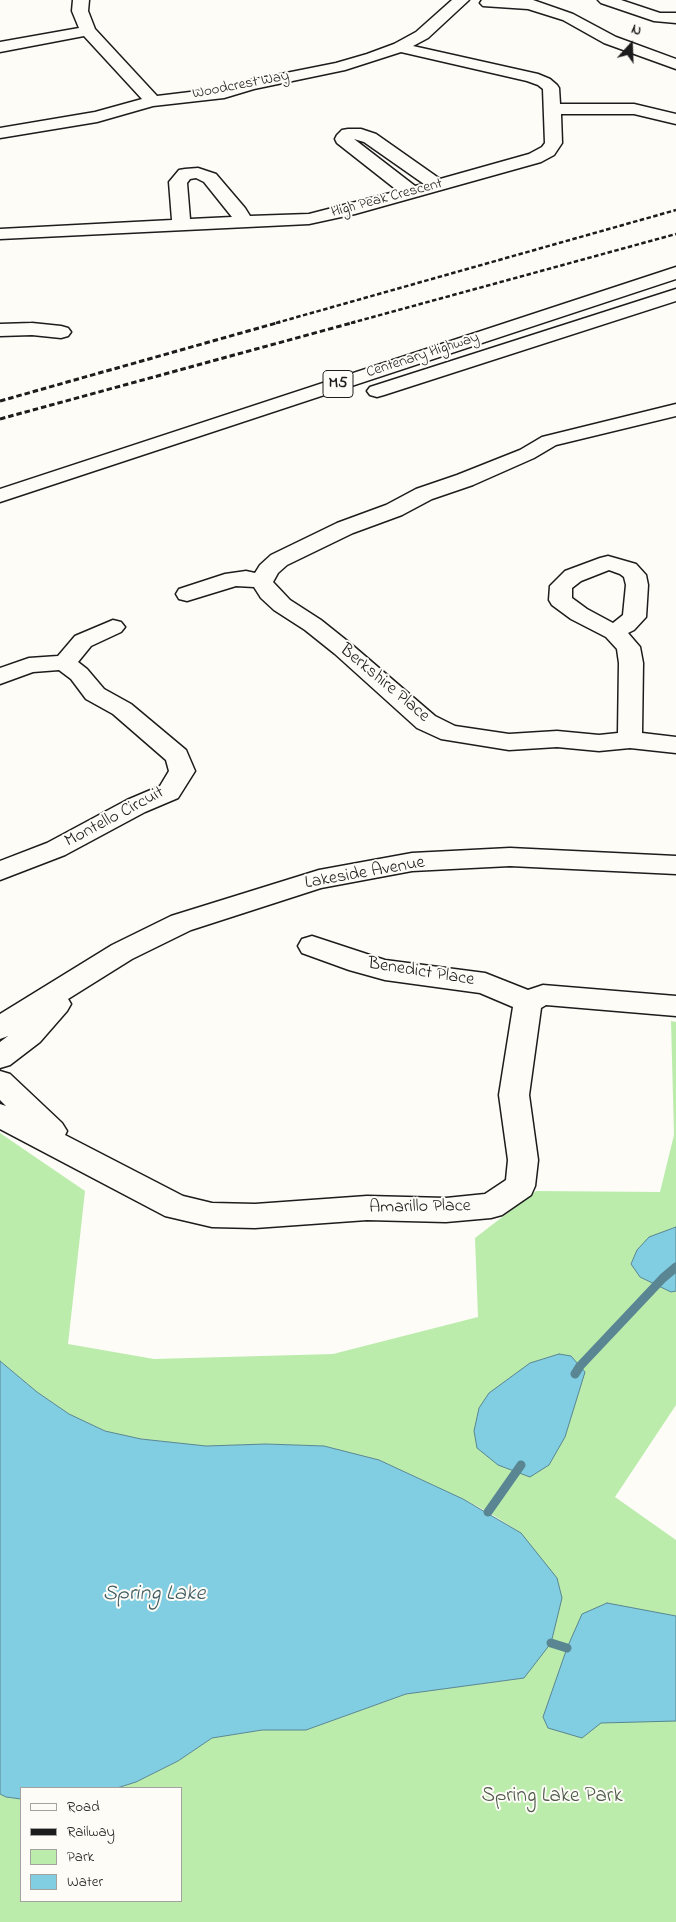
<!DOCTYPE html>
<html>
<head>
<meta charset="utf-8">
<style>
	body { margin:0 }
	#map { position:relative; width:676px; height:1922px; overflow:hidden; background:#fdfcf7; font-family:"Indie Flower",sans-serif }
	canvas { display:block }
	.legend { position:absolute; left:20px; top:1787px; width:162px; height:115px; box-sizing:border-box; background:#fdfcf7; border:1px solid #a3a29f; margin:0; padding:6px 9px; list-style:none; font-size:15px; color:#1c1c1c }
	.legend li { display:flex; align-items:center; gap:10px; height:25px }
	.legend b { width:25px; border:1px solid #a3a29f }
	.north { position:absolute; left:606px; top:20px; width:50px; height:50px; -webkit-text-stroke:4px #fdfcf7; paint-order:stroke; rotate:20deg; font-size:14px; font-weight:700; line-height:20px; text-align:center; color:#1c1c1c }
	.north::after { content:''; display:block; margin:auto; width:18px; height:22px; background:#1c1c1c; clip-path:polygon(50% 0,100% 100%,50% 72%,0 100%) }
</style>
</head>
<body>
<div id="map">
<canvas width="676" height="1922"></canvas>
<ul class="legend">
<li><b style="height:6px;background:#fdfcf7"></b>Road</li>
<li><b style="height:6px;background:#1c1c1c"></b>Railway</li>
<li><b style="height:14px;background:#bbecac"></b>Park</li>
<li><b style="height:14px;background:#81cde1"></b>Water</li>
</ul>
<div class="north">N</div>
</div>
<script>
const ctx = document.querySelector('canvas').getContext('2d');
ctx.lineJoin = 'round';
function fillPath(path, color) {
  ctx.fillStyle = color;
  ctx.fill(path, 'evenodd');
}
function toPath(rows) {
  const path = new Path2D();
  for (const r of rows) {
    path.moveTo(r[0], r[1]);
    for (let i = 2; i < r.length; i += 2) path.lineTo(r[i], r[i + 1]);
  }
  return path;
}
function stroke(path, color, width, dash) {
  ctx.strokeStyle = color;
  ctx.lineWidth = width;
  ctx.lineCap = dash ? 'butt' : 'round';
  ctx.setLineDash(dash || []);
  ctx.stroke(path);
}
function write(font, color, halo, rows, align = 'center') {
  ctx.font = font + ' "Indie Flower",sans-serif';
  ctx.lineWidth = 4;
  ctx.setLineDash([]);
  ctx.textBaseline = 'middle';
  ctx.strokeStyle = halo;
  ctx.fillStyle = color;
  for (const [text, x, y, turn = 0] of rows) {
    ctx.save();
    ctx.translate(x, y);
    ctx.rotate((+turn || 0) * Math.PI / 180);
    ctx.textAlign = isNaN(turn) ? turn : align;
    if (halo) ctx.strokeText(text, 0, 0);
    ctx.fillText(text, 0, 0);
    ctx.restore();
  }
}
const green = toPath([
	[671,1021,676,1022,676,1405,615,1497,676,1540,676,1922,0,1922,0,1794,6,1797,21,1799,21,1901,181,1901,181,1788,117,1788,136,1782,178,1761,212,1738,262,1730,306,1730,406,1694,524,1678,521,1533,488,1512,463,1499,379,1460,324,1446,266,1444,206,1446,141,1439,105,1431,69,1414,37,1392,0,1361,0,1133,85,1191,68,1344,154,1359,333,1354,478,1317,475,1238,536,1191,660,1192,674,1135]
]);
const water = toPath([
	[676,1227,676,1291,671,1292,640,1277,631,1264,637,1250,649,1237,676,1227],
	[559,1354,571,1356,585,1372,565,1437,549,1465,530,1477,498,1465,477,1448,474,1431,479,1408,489,1393,530,1363,559,1354],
	[0,1361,37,1392,69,1414,105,1431,141,1439,206,1446,266,1444,324,1446,379,1460,463,1499,521,1533,557,1578,562,1598,551,1643,524,1678,406,1694,306,1730,262,1730,212,1738,178,1761,136,1782,117,1788,21,1788,21,1799,6,1797,0,1794,0,1361],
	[607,1603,676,1616,676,1721,601,1723,582,1738,548,1728,543,1717,567,1648,582,1614,607,1603]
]);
const stream = toPath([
	[575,1374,580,1366,663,1278,676,1267],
	[488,1512,521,1465],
	[551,1643,567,1648]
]);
const minor = toPath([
	[73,0,89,0,88,11,95,29,157,96,223,88,251,80,336,63,367,54,394,44,416,32,452,0,469,0,428,38,413,46,538,74,550,79,557,85,559,88,560,104,634,104,676,114,676,124,634,114,561,114,562,143,554,155,541,162,355,214,309,224,0,239,0,229,172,220,169,182,179,170,185,169,198,168,216,174,245,208,250,216,309,214,398,191,337,143,335,139,337,135,342,130,348,129,361,129,376,134,440,179,529,154,542,147,545,143,543,89,538,85,527,81,401,52,345,70,254,89,224,98,153,106,97,122,0,138,0,128,95,112,142,99,84,36,0,52,0,42,79,28,72,11,73,0],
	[354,139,364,142,424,184,415,186,354,139],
	[196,178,204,182,232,217,190,219,187,183,190,179,196,178],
	[482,0,533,0,573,14,616,37,676,59,676,69,604,43,563,20,528,9,483,6,480,3,482,0],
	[598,0,621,0,660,13,676,13,676,23,654,21,601,3,598,0],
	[32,323,61,326,68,328,71,332,68,336,61,338,32,335,0,336,0,324,32,323],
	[676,404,676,416,556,445,534,458,473,485,432,499,402,515,353,533,287,565,278,573,273,582,290,600,321,620,351,644,435,716,455,726,509,734,557,731,599,735,618,733,619,663,617,649,606,637,571,619,552,605,549,600,550,586,565,571,600,558,608,556,636,564,646,575,648,585,646,617,634,630,628,633,640,647,643,663,642,733,676,737,676,753,630,748,599,751,557,747,509,750,441,739,417,728,335,654,305,630,274,610,261,598,254,587,236,586,187,601,179,599,176,594,179,589,225,574,246,571,255,573,260,565,271,555,337,523,386,505,416,489,457,475,520,450,542,437,676,404],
	[609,570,620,574,624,577,626,585,623,615,613,623,587,609,572,598,572,588,581,581,609,570],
	[113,620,121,622,125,627,121,632,91,646,78,662,87,669,104,689,131,704,186,750,195,771,178,798,145,812,65,855,0,880,0,861,47,843,127,800,160,786,169,771,166,760,113,714,86,699,71,679,59,670,33,672,0,684,0,668,29,658,58,656,75,636,113,620],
	[510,848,676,856,676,874,510,866,412,871,321,888,191,930,132,959,68,999,71,1004,67,1011,40,1042,10,1065,0,1068,0,1042,8,1036,0,1039,0,1014,112,945,171,916,319,870,412,853,510,848],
	[312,936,385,960,485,973,528,990,543,985,676,996,676,1016,546,1005,541,1008,529,1095,538,1160,535,1186,531,1195,502,1215,491,1218,446,1222,367,1220,255,1228,212,1227,165,1216,0,1129,0,1104,6,1106,0,1100,0,1071,10,1074,62,1123,67,1131,65,1135,183,1196,212,1203,255,1204,367,1196,446,1198,485,1194,506,1180,508,1160,499,1095,513,1007,480,993,385,980,349,970,302,953,298,946,302,939,312,936]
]);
const highway = toPath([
	[676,267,676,279,0,502,0,489,676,267],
	[676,289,676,301,384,395,377,397,370,395,367,391,370,387,676,289]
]);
const railFar1 = toPath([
	[276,323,676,210],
	[351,323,676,234]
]);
const rail = toPath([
	[0,401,280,322],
	[0,419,355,322]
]);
const farStreetnames = [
	["Woodcrest Way",241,86,-11],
	["High Peak Crescent",387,199,-15],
	["Centenary Highway",423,356,-18]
];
const shields = [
	[338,384,30]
];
const shieldNames = [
	["M5",338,384]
];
const streetNames = [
	["Berkshire Place",384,684,40],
	["Montello Circuit",115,818,-28],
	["Lakeside Avenue",365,874,-10],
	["Benedict Place",421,973,9],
	["Amarillo Place",420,1208,-1]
];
const nearParknames = [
	["Spring Lake Park",552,1798]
];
const nearWaternames = [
	["Spring Lake",154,1595]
];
fillPath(green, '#bbecac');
fillPath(water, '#81cde1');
stroke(water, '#598692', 1);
stroke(stream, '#598692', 9);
stroke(minor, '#1c1c1c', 3);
stroke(highway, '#1c1c1c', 3);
fillPath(minor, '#fdfcf7');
fillPath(highway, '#fdfcf7');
stroke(railFar1, '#1c1c1c', 2.5, [4.5, 2.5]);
stroke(rail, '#1c1c1c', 3, [5.5, 3]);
write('15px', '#1c1c1c', '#fdfcf7', farStreetnames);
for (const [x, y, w] of shields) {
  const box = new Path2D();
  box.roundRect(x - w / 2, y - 13.5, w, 27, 4);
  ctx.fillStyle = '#fdfcf7';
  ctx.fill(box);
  stroke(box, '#1c1c1c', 1);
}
write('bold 16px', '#1c1c1c', null, shieldNames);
write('18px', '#1c1c1c', '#fdfcf7', streetNames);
write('21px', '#4c5a47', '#fdfcf7', nearParknames);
write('italic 22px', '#3f5a61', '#fdfcf7', nearWaternames);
</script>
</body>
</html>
